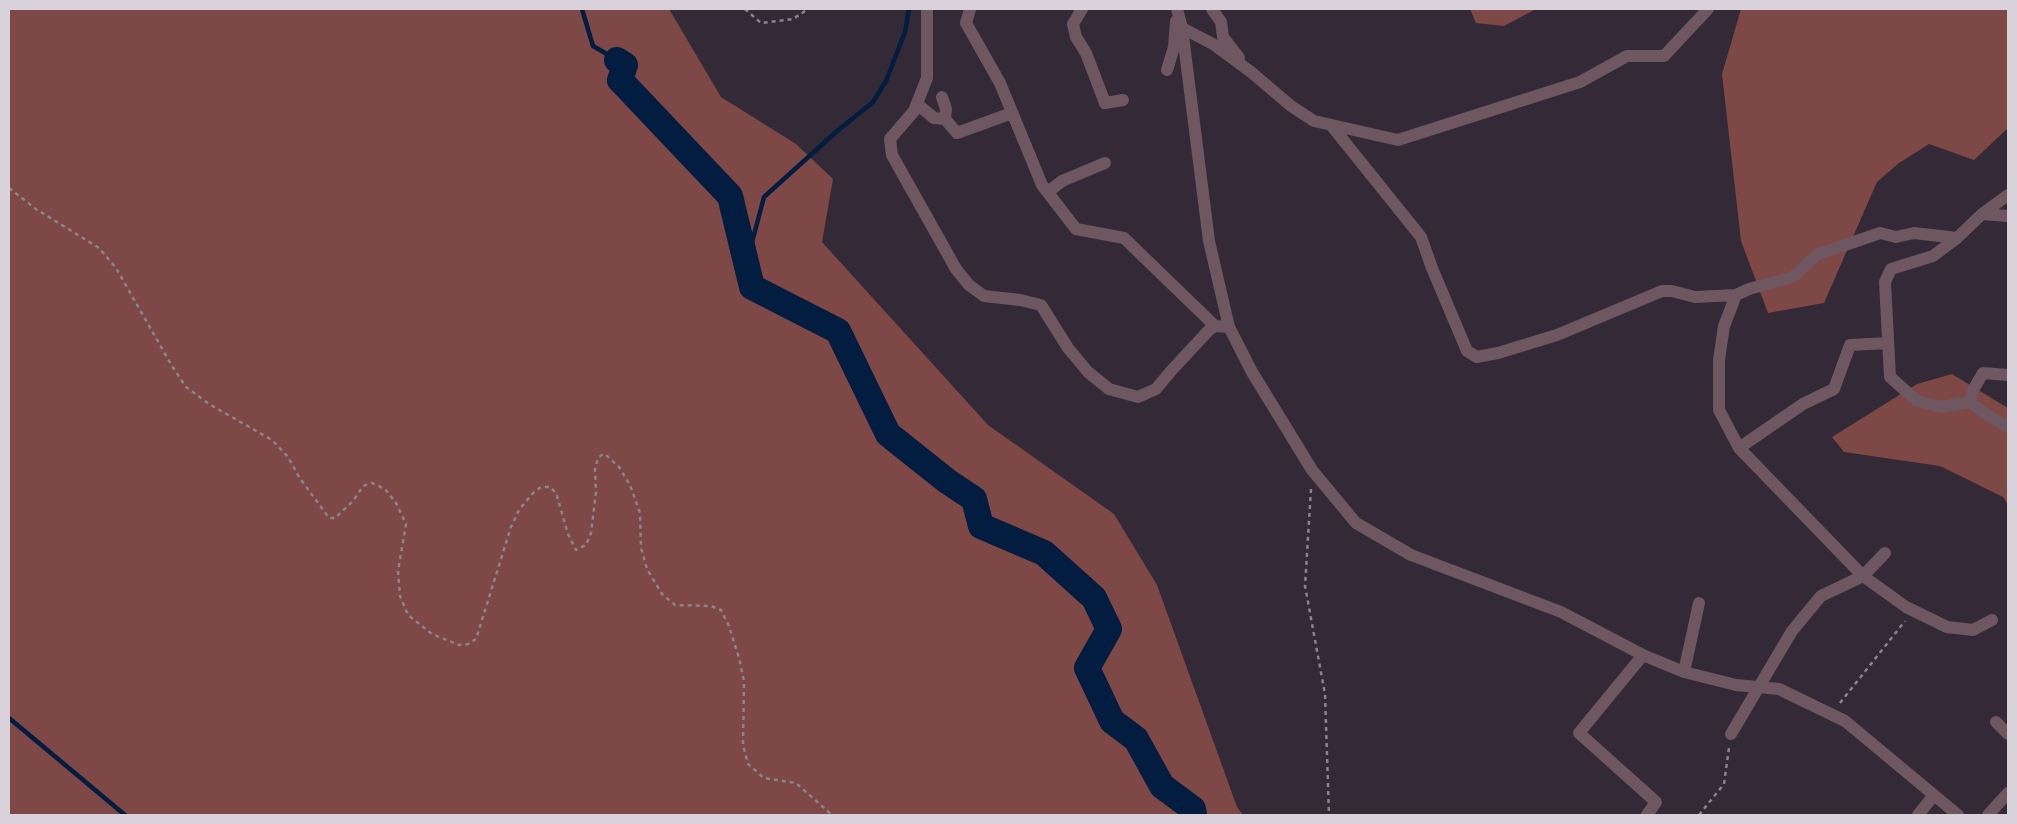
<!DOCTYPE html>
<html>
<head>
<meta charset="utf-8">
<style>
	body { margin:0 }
	#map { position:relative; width:2017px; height:824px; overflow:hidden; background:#342937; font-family:"Exo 2",sans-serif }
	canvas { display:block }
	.frame { position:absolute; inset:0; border:10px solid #dad2db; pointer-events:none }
</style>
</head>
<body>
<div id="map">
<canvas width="2017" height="824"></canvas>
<div class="frame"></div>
</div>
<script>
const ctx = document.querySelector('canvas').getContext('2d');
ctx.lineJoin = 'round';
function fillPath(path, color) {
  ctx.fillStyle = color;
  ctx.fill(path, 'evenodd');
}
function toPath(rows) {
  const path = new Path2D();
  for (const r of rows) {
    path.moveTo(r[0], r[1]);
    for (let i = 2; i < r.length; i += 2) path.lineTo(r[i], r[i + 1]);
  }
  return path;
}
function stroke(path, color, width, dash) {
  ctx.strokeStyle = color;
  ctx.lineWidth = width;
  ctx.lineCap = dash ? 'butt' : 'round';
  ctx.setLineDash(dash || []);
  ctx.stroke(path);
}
const forest = toPath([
	[9,9,669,9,721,97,796,144,833,179,822,242,988,425,1114,514,1157,585,1237,807,1243,815,9,815],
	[1470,9,1536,9,1504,26,1476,23],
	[1741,9,2008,9,2008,128,1974,160,1929,144,1899,163,1877,182,1824,303,1768,313,1741,241,1722,74],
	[1952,374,2008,408,2008,505,2003,497,1940,466,1844,452,1832,437,1917,384]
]);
const stream = toPath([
	[582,9,593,46,617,60],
	[746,265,764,197,836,132,873,102,886,81,905,32,909,9],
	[9,718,125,815]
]);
const river = toPath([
	[617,60,625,65,620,80,730,196,752,287,838,331,888,434,947,481,974,499,981,526,1044,553,1094,598,1109,629,1087,668,1112,721,1136,739,1162,786,1193,809,1194,815]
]);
const path = toPath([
	[745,9,761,23,793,19,808,9],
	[9,188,36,209,99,248,116,268,172,366,186,387,209,404,272,440,288,457,299,477,329,518,335,518,353,501,363,486,372,483,385,489,396,503,406,524,398,571,400,596,408,615,432,634,459,645,468,644,476,639,511,527,519,510,533,493,541,487,550,487,556,493,568,534,576,550,586,545,591,533,596,492,595,470,598,458,603,454,606,455,619,467,630,485,640,513,641,548,647,569,662,594,675,605,711,606,721,610,729,626,739,658,744,681,743,745,748,764,764,778,796,783,832,815],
	[1311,489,1305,586,1325,694,1329,815],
	[1840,703,1905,621],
	[1699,815,1724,784,1729,748]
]);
const minor = toPath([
	[927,9,927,78,914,111,890,139,892,155,956,269,969,285,984,296,1020,300,1041,305,1068,348,1088,372,1109,389,1138,397,1156,389,1171,371,1209,330,1215,326,1229,327],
	[970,9,966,23,1000,83,1042,185,1076,229,1124,238,1215,326],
	[1082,9,1073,24,1076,37,1086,53,1105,103,1123,100],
	[1177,9,1182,28,1209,241,1229,327,1252,372,1312,470,1356,523,1411,555,1561,612,1643,655,1684,672,1736,685,1779,689,1845,721,1958,815],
	[1212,9,1221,22,1223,37,1239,58],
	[1182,28,1213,44,1251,72,1291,106,1314,121,1398,140,1580,82,1627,56,1664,56,1708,9],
	[1167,70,1174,47,1176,21],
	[942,97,946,109,945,119],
	[917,104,934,118,945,119,957,133,1012,113],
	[1331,125,1421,237,1432,268,1467,351,1477,357,1498,353,1557,335,1662,291,1672,291,1695,297,1736,295,1749,289,1793,277,1816,255,1880,233,1896,237,1914,233,1957,238],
	[1048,192,1062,181,1105,163],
	[1982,214,2008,195],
	[1736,295,1724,326,1719,360,1719,410,1739,448,1863,576,1906,607,1947,627,1973,630,1992,620],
	[2008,375,1983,373,1973,390,1970,402,1987,415,2008,427],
	[1970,402,1941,407,1917,401,1890,377,1885,282,1891,269,1933,256,1957,238,1982,214,2008,216],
	[1739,448,1803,404,1834,389,1850,345,1887,343],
	[1643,655,1579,733,1656,802,1647,815],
	[1684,672,1699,603],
	[1996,722,2008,734],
	[1731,734,1792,631,1821,596,1863,576,1885,553],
	[1918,815,1934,795],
	[1988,815,2008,793]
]);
fillPath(forest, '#7d4845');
stroke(stream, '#021d40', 4.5);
stroke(river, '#021d40', 26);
stroke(path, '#8c838e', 2.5, [4, 4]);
stroke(minor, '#6e5761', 12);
</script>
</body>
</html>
